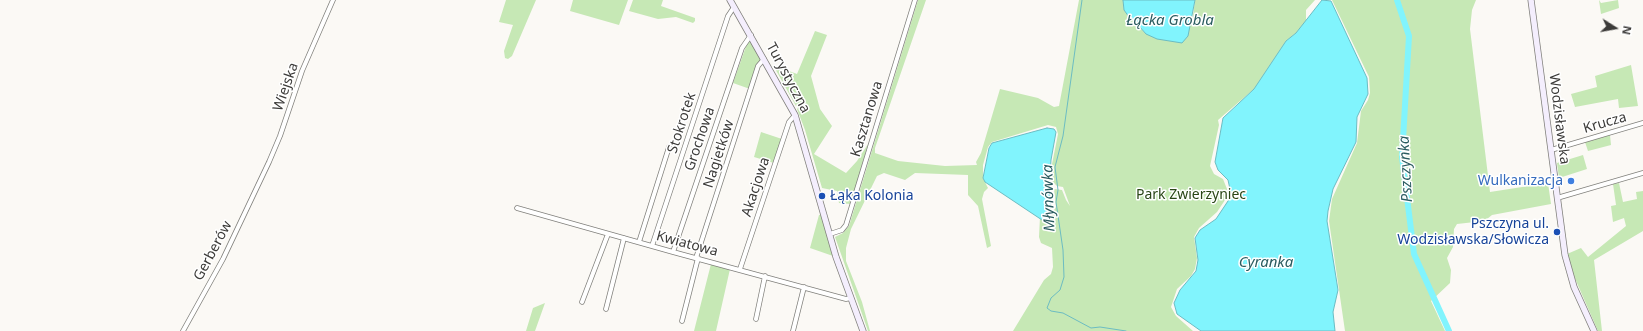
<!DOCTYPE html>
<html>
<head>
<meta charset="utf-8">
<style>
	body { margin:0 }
	#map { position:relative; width:1643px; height:331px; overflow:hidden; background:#fbf9f5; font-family:"Noto Sans",sans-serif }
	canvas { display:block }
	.north { position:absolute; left:1595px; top:8px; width:40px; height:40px; -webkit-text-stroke:3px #fff; paint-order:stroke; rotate:101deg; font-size:11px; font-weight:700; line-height:16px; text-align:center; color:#3c3b39 }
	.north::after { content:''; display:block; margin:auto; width:14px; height:18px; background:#3c3b39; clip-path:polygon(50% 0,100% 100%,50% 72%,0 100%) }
</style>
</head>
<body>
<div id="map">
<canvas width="1643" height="331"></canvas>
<div class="north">N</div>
</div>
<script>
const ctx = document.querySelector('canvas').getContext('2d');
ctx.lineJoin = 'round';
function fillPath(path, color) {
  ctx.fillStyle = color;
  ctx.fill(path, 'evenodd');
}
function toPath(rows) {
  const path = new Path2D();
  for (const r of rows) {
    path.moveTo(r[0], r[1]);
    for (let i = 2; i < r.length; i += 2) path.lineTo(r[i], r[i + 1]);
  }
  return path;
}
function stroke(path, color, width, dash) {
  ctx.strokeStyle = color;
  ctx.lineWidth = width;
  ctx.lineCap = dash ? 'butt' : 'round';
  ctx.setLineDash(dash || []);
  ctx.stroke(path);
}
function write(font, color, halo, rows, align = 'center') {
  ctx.font = font + ' "Noto Sans",sans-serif';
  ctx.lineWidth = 3;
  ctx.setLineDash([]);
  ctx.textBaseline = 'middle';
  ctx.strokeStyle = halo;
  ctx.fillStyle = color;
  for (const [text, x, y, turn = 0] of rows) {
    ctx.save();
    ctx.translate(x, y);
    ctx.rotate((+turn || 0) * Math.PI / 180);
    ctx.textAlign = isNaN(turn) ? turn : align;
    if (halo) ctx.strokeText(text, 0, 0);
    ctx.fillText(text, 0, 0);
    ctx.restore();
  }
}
const green = toPath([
	[506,0,536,0,512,56,508,59,505,58,504,51,513,25,499,22],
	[573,0,628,0,619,25,570,11],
	[633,0,663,0,661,6,695,18,695,21,693,23,676,17,658,19,629,11],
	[918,0,926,0,875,148,875,153,898,161,945,166,977,165,976,162,981,153,1000,89,1038,98,1054,107,1059,106,1079,0,1123,0,1124,10,1146,34,1192,23,1195,0,1315,0,1306,10,1306,21,1296,33,1286,41,1254,89,1218,120,1219,125,1210,166,1214,174,1223,179,1227,189,1225,200,1217,212,1199,228,1194,237,1197,258,1195,269,1191,276,1177,289,1171,307,1176,316,1193,331,1013,331,1044,280,1051,274,1053,267,1052,248,1041,243,1039,237,1040,217,1046,223,1056,207,1054,189,1062,190,1066,200,1070,206,1063,187,1057,186,1052,181,1052,164,1058,134,1056,127,1048,125,992,142,988,147,983,165,983,178,988,188,984,192,982,199,991,246,987,248,978,206,968,195,968,175,915,173,905,180,884,173,877,176,851,229,846,248,846,261,862,302,870,331,868,331,835,237,843,233,849,226],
	[1332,0,1476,0,1472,10,1470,29,1490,192,1548,183,1551,204,1492,215,1487,219,1475,222,1457,224,1454,229,1453,247,1447,258,1451,270,1450,283,1431,301,1445,331,1345,331,1329,221,1332,199,1357,143,1361,111,1368,100,1370,93,1369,77],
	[1599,0,1601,3,1618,0,1619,8,1601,14],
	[815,31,827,35,811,76,820,109,832,126,814,154,846,173,857,161,868,144,851,204,839,203,837,191,822,188,805,130,797,109,798,108,797,105,796,106,773,65,797,74],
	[749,38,762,59,758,63,750,89,733,83],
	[1631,65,1638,106,1619,108,1618,99,1575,107,1571,94,1597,87,1595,76],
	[761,132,782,139,774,163,754,157],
	[1610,135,1611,145,1588,151,1585,142],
	[1583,155,1587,169,1559,178,1557,163],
	[1619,183,1623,202,1637,199,1636,192,1643,191,1643,231,1594,260,1602,331,1598,331,1573,274,1567,254,1581,248,1588,257,1626,226,1624,218,1613,222,1611,206,1616,205,1613,184],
	[823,214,833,256,810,248,819,215],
	[711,264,730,269,716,331,694,331],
	[545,303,535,331,526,331,533,308]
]);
const water = toPath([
	[1123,0,1195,0,1188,36,1182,43,1157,39,1146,34,1133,19,1129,17,1124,10,1123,0],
	[1322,0,1331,1,1367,78,1368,94,1357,117,1356,142,1333,189,1328,211,1327,221,1338,290,1333,312,1335,331,1201,331,1177,314,1174,303,1180,290,1196,271,1198,260,1195,238,1200,230,1216,219,1230,198,1230,189,1228,180,1218,170,1215,162,1223,118,1254,89,1286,41,1296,33,1322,0],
	[1047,128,1054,129,1056,132,1051,160,1049,191,1051,202,1048,224,985,182,983,178,989,148,992,143,1047,128]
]);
const stream = toPath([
	[1082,0,1063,136,1055,167,1058,190,1056,202,1063,250,1064,277,1060,290,1051,298,1047,308,1051,311,1063,313,1091,328,1100,327,1126,331]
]);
const river = toPath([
	[1397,0,1409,36,1402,157,1414,254,1449,331]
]);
const minor = toPath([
	[1551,150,1643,123],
	[1557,198,1643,173],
	[517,208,673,252,846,299,851,298],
	[830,234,842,230,846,225,915,0],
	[639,242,669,147],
	[652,246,728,16,734,7],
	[673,252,742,48,751,35],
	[696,258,758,66,764,59],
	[740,269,789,122,795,115],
	[582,302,608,234],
	[606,309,624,238],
	[756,319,765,276],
	[682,321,698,258],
	[183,331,223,259,269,162,280,136,302,71,333,0],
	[793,331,804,287]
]);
const secondary = toPath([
	[730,0,795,115,836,257,863,331],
	[1531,0,1565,255,1574,287,1594,331]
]);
const markers = [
	[1571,181,4,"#3f7fe0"],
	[822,196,4,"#1a4fb4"],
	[1557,232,4,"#1a4fb4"]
];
const streetNames = [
	["Turystyczna",788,78,62],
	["Wiejska",286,87,-71],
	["Kasztanowa",867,119,-73],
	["Wodzisławska",1559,119,83],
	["Stokrotek",682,123,-72],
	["Krucza",1605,123,-16],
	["Grochowa",700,139,-71],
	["Nagietków",719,154,-72],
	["Akacjowa",756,187,-72],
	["Kwiatowa",687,244,15],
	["Gerberów",213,251,-62]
];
const shopNames = [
	["Wulkanizacja",1563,181]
];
const parkNames = [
	["Park Zwierzyniec",1191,195]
];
const transitNames = [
	["Łąka Kolonia",830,196],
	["Pszczyna ul.",1549,224,"right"],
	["Wodzisławska/Słowicza",1549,240,"right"]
];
const waterNames = [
	["Łącka Grobla",1170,21],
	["Pszczynka",1406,169,-93],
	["Młynówka",1049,198,-92],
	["Cyranka",1266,263]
];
fillPath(green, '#c6e8b5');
fillPath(water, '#81f4fd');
stroke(water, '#6cbcc2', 1);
stroke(stream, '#6cbcc2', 1);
stroke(river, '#81f4fd', 6);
stroke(minor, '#81807c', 5.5);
stroke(secondary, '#81807c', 7);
stroke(minor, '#fff', 4);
stroke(secondary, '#f4eefd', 5.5);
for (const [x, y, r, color] of markers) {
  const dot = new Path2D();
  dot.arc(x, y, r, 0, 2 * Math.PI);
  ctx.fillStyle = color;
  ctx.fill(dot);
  stroke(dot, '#fff', 1.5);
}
write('14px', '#3c3b39', '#fff', streetNames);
write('14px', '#366cbe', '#fff', shopNames, 'right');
write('14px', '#294616', '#fff', parkNames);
write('14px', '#164399', '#fff', transitNames, 'left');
write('italic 15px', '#2a5c60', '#fff', waterNames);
</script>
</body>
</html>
